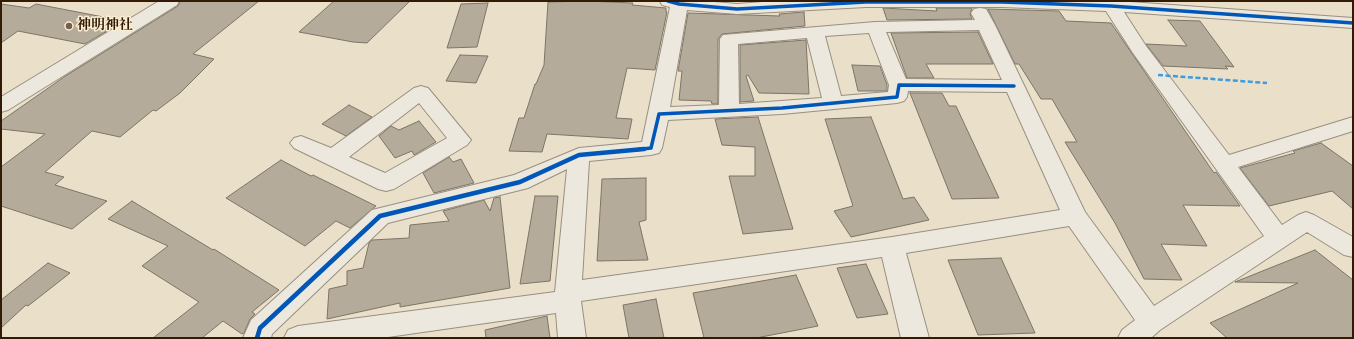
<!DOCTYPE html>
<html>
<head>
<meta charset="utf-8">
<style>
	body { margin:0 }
	#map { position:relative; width:1354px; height:339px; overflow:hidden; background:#eae0ca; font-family:Cardo,serif }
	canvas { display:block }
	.frame { position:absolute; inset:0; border:2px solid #331a05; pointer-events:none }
</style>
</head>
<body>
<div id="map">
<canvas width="1354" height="339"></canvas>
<div class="frame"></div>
</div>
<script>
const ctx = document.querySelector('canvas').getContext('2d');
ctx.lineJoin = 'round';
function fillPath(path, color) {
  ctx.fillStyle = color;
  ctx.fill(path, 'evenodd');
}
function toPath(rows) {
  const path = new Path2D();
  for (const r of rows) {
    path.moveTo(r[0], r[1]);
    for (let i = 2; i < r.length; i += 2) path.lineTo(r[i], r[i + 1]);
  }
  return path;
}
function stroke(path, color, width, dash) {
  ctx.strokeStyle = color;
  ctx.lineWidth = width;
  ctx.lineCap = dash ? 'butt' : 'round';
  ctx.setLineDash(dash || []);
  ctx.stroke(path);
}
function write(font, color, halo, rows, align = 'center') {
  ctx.font = font + ' Cardo,"Noto Serif JP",serif';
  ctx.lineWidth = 3;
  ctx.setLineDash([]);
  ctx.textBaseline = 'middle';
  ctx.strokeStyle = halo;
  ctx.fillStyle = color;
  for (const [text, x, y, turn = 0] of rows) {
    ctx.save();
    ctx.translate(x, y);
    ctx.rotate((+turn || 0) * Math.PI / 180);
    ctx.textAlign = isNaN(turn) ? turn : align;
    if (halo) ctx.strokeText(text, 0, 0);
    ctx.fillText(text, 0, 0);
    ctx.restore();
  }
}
const building = toPath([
	[180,1,259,1,193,54,214,59,180,93,156,111,153,110,120,137,92,131,45,172,64,177,55,185,107,201,72,229,1,206,1,167,45,134,1,129,1,121,64,77,178,6,180,1],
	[334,1,410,1,367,43,353,42,299,32,334,1],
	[585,1,633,3,632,5,666,8,666,12,667,12,655,70,627,68,616,118,632,119,628,139,547,134,542,152,509,151,519,118,524,118,535,84,536,84,544,65,548,2,585,1],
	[488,3,477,47,447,48,461,4,488,3],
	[1,4,29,8,36,4,124,21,85,44,18,31,1,43,1,4],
	[883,8,937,11,936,8,972,8,970,14,972,19,887,20,883,8],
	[988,9,1059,11,1066,21,1111,23,1214,173,1216,172,1240,206,1183,205,1207,246,1161,244,1182,280,1144,279,1115,223,1065,142,1077,142,1052,99,1041,99,1019,64,1015,64,988,9],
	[804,12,805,26,722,34,718,39,718,104,712,104,711,101,679,100,682,71,678,71,688,13,780,16,779,14,804,12],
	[1168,20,1200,21,1234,67,1225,66,1228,69,1163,66,1146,44,1187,46,1168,20],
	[978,32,993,64,926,64,934,78,907,78,891,33,978,32],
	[806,40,809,94,759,93,748,75,746,76,754,101,740,102,740,45,806,40],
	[460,55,488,56,476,83,446,81,460,55],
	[852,65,880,66,887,85,887,91,858,91,852,65],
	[910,93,942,93,949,106,956,106,999,198,952,199,910,93],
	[349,105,372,117,346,136,322,124,349,105],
	[758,117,793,229,743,234,729,176,755,176,755,147,722,145,715,119,758,117],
	[871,117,903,199,914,197,929,220,851,237,834,211,853,206,825,119,871,117],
	[419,121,436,142,414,155,412,151,395,158,379,136,391,126,399,130,419,121],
	[1321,143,1353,166,1353,209,1332,191,1269,206,1240,168,1295,153,1293,151,1321,143],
	[449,157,453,162,461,159,474,183,434,193,423,173,449,157],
	[281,160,311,176,313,175,376,206,350,228,336,221,305,246,226,198,281,160],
	[646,178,646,220,639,222,648,260,597,261,602,179,646,178],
	[535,196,558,196,550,281,520,284,535,196],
	[500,197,510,288,400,307,400,303,327,319,329,289,347,285,347,271,363,268,369,243,372,240,409,238,410,225,449,221,443,211,484,200,490,211,494,198,500,197],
	[132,201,213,250,214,249,279,290,252,312,255,314,250,319,244,333,242,334,223,321,202,338,153,338,199,302,142,266,168,246,108,219,132,201],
	[1315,250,1353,280,1353,338,1227,338,1210,323,1298,283,1235,282,1315,250],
	[1001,258,1035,333,978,335,948,260,1001,258],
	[48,263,70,273,28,306,26,305,1,328,1,300,48,263],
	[866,264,888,314,857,318,837,268,866,264],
	[796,275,818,326,756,338,704,338,693,293,796,275],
	[656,299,664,338,629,338,623,305,656,299],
	[547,316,550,338,486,338,485,330,547,316]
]);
const street = toPath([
	[159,1,179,1,177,5,8,110,1,112,1,97,159,1],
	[660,1,703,1,737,4,776,1,1116,1,1353,18,1353,28,1124,12,1146,46,1229,155,1353,117,1353,131,1238,167,1282,225,1298,215,1306,212,1314,215,1353,237,1353,257,1344,255,1307,232,1160,330,1151,338,1118,338,1122,330,1135,320,1069,226,906,253,929,338,901,338,882,257,581,301,586,338,558,338,556,313,381,338,284,338,288,330,298,326,555,292,567,169,528,188,388,223,272,334,271,338,243,338,251,320,372,210,514,175,579,148,642,142,670,7,662,5,660,1],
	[866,7,1002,7,1106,11,1133,53,1264,236,1154,306,1085,212,995,25,986,9,980,8,974,9,971,13,975,20,875,22,723,35,720,39,719,105,670,107,687,10,737,14,866,7],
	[979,30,1002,80,906,79,886,32,979,30],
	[869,33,889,85,888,92,841,96,825,36,869,33],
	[807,38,822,98,739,104,738,44,807,38],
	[908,91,1007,92,1060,210,892,237,582,280,589,161,651,155,659,153,662,148,668,120,782,114,897,103,904,101,907,97,908,91],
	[421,86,428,88,471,140,467,145,394,189,386,191,378,189,294,148,290,143,294,138,301,136,331,148,414,88,421,86],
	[419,103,447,138,385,173,349,157,419,103]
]);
const quiet = toPath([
	[1158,75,1267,83]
]);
const cyclewayFar1 = toPath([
	[668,1,679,4,737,9,866,2,1002,2,1111,6,1353,23],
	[634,150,651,148,659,114,782,108,897,97,899,85,1014,86]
]);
const cycleway = toPath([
	[257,338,260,328,380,216,520,182,579,155,644,149]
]);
const markers = [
	[69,26,4,"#735f4a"]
];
const poiNames = [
	["神明神社",77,26]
];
fillPath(building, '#b4ab9b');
stroke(building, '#7d7466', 1);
stroke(street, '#988f80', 2);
fillPath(street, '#ede8dd');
stroke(quiet, '#3e9bdd', 2.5, [5, 2.5]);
stroke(cyclewayFar1, '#0057b8', 3.5);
stroke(cycleway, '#0057b8', 4.5);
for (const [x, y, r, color] of markers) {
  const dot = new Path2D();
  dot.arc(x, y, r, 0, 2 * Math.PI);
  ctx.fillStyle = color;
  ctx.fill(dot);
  stroke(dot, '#faeed3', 1.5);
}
write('bold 14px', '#331a05', '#faeed3', poiNames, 'left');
</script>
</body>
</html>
